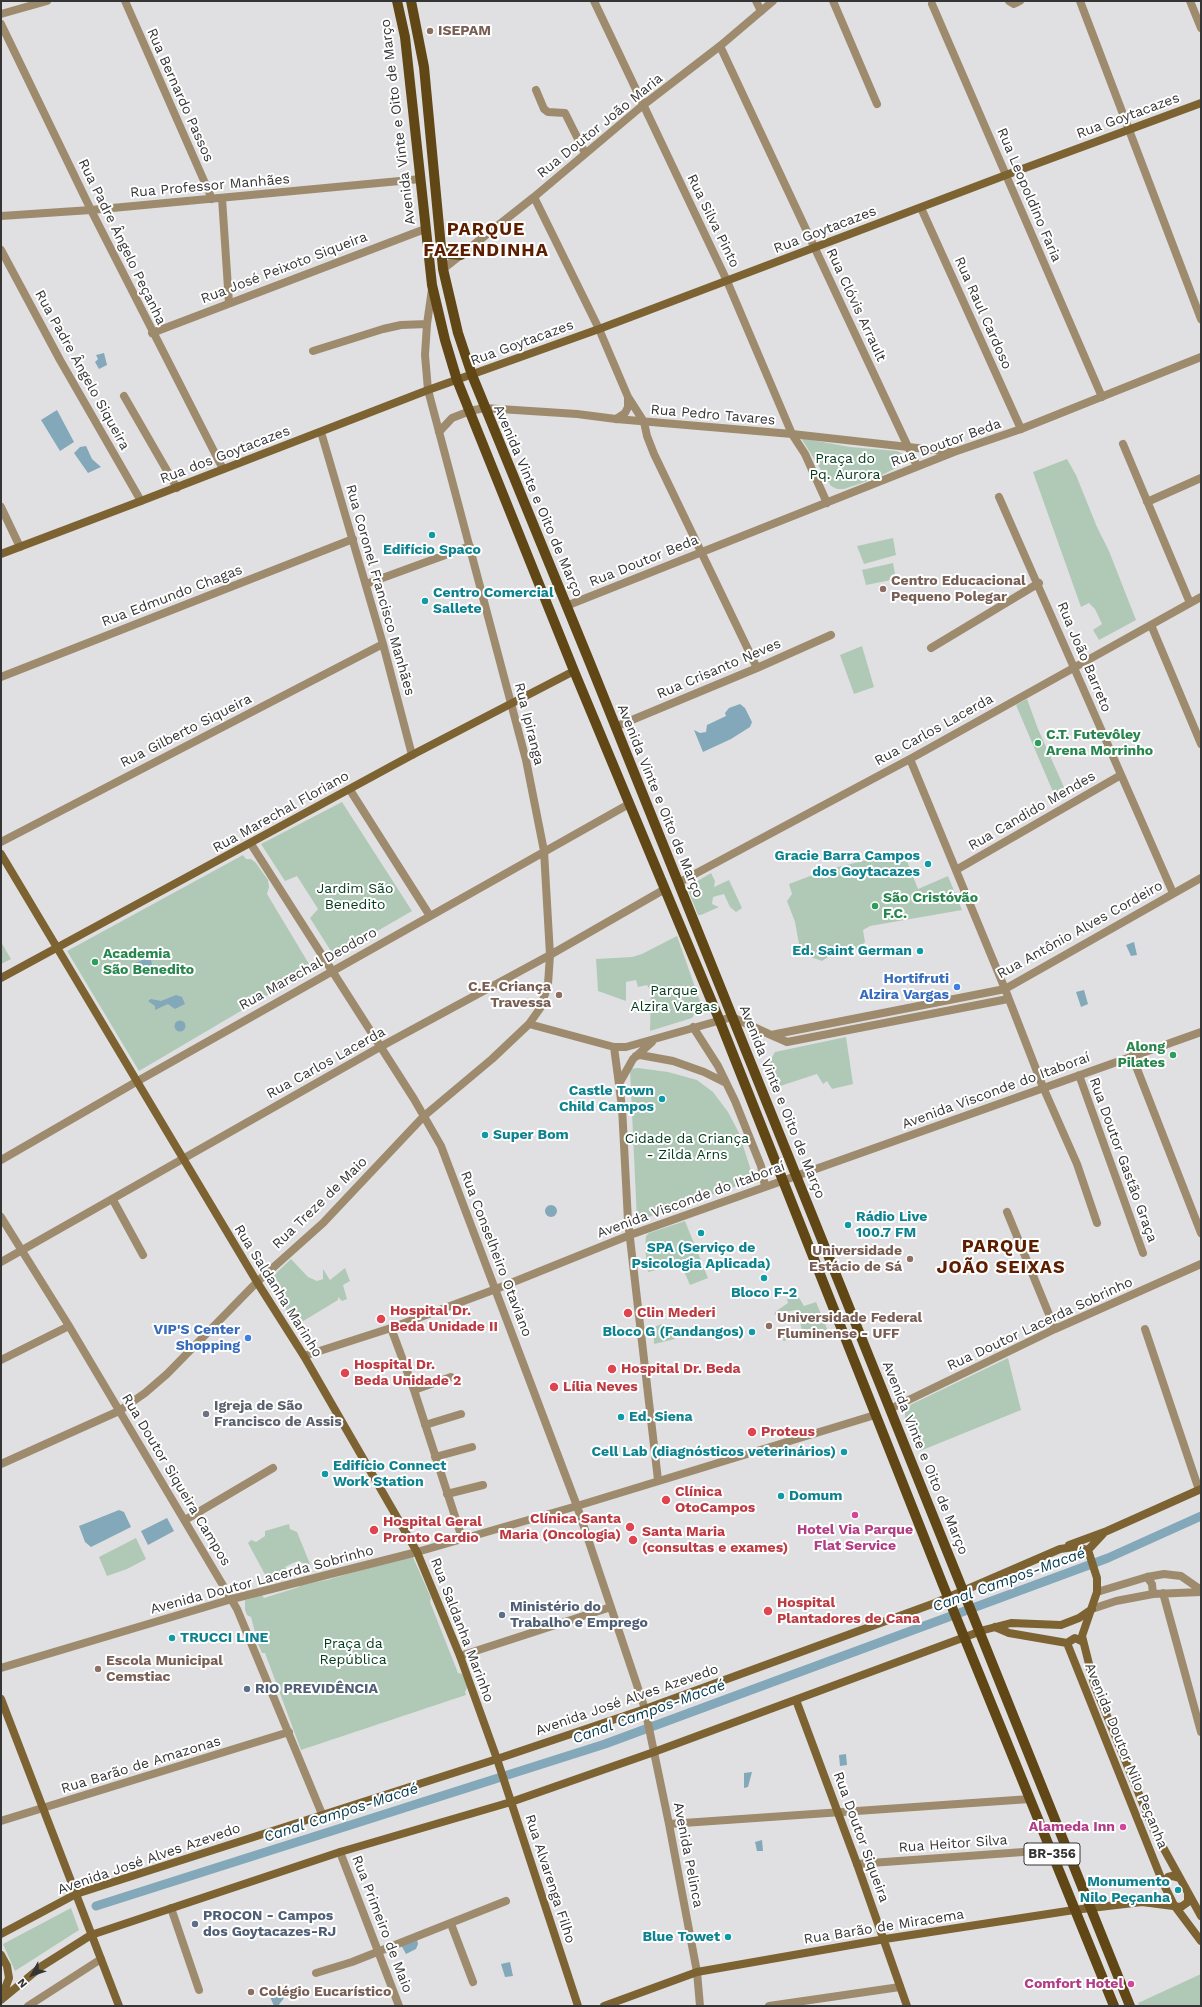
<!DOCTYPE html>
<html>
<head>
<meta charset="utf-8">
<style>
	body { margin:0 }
	#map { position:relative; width:1202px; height:2007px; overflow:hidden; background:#e0e0e2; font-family:"Work Sans",sans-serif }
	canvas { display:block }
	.frame { position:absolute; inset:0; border:2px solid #353536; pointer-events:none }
	.north { position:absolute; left:12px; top:1955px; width:40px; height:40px; -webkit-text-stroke:3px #fff; paint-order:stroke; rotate:230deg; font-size:11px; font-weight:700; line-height:16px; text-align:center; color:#353536 }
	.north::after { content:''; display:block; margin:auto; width:14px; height:18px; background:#353536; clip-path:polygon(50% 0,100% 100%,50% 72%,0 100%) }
</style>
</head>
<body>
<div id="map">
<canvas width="1202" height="2007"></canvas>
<div class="frame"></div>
<div class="north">N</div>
</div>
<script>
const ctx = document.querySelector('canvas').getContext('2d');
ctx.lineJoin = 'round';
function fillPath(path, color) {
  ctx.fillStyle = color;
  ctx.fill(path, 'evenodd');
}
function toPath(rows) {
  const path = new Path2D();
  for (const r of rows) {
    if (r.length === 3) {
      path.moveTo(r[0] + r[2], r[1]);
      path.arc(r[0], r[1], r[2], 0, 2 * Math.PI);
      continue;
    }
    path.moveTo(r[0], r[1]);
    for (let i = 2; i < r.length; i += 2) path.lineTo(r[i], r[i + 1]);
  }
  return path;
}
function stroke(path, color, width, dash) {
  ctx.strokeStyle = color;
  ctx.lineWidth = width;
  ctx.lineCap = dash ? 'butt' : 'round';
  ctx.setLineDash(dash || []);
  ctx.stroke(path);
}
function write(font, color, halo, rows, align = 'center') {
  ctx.font = font + ' "Work Sans",sans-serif';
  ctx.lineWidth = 4;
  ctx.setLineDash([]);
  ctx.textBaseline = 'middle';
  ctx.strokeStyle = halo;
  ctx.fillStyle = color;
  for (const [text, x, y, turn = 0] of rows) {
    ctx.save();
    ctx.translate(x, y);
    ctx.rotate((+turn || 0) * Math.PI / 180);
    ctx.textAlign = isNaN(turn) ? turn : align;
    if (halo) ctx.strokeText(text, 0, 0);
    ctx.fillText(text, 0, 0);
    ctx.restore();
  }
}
const green = toPath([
	[801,438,850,447,897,451,903,454,904,461,894,469,874,479,844,489,837,489,831,486],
	[1067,459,1076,475,1097,527,1109,551,1136,620,1099,640,1093,630,1102,624,1095,609,1089,603,1081,607,1033,472],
	[893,538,896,555,864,564,857,546],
	[893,563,896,579,866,585,862,570],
	[862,646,874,687,854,694,840,655],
	[1027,699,1038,729,1067,794,1056,799,1016,705],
	[342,802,412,911,334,956,310,918,318,909,297,876,285,881,261,844],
	[903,851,918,889,948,876,962,910,870,926,863,930,865,942,858,949,851,952,828,957,822,961,811,957,799,944,795,922,787,901,792,894,789,884,826,870],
	[243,855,246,859,251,859,256,863,268,880,269,887,267,894,312,969,139,1071,67,951],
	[711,873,715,881,714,887,729,880,742,908,736,912,730,907,724,894,713,897,712,904,719,907,701,915,698,915,688,890,689,886],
	[677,936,701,1004,692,1018,650,1031,651,991,647,985,638,987,636,980,626,982,626,1001,598,991,596,959,632,957,642,954],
	[1,942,11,959,1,964],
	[846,1037,853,1084,832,1089,827,1081,823,1084,817,1074,774,1088,765,1069,775,1052],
	[638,1068,668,1072,697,1080,713,1092,728,1112,739,1133,754,1180,637,1221,630,1069],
	[685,1221,708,1278,690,1285,681,1264,648,1272,645,1248,646,1236,649,1233],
	[291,1259,308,1277,317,1281,323,1279,323,1269,330,1280,345,1268,350,1281,343,1285,347,1299,342,1301,338,1297,338,1300,295,1326,271,1282,273,1276],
	[798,1296,804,1306,816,1302,828,1331,783,1341,784,1336,798,1333,802,1331,798,1312,795,1310,774,1315,775,1312,788,1303,787,1299],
	[662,1324,671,1328,675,1339,654,1344,654,1327],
	[1008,1358,1021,1410,920,1451,908,1430,905,1418,905,1410,912,1404],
	[289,1524,290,1529,297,1532,310,1564,306,1565,299,1561,293,1563,285,1567,291,1577,268,1580,248,1543,251,1540,256,1542,265,1536,265,1531],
	[136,1538,146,1559,127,1569,107,1576,99,1557],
	[412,1555,431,1598,430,1602,458,1673,462,1674,465,1680,467,1688,465,1692,466,1695,301,1750,265,1653,262,1653,258,1644,251,1617,247,1615,245,1610,245,1600,262,1595,264,1598,299,1587,300,1585,327,1580],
	[71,1908,79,1930,15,1971,3,1944],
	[1201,1974,1201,2006,1139,2006,1138,2003]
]);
const water = toPath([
	[104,353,107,365,99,369,95,362,98,359,96,355],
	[57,410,74,442,60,451,41,420],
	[86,446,92,459,101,467,88,473,74,453,80,447],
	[740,704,745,708,752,722,750,727,731,739,703,752,694,730,700,733,706,732,707,725,726,716,725,713,729,708],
	[1134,942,1137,955,1131,956,1126,945],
	[147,958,151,959,152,965,144,973,138,975,132,972,131,965],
	[1084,990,1088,1004,1081,1007,1076,992],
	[176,995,182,997,185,1004,175,1009,168,1004,155,1010,155,1006,148,1001,151,999,161,1001],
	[180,1026,5.5],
	[551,1211,6],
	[119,1510,124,1512,131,1527,91,1547,85,1542,79,1526],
	[167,1518,174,1531,148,1545,141,1531],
	[846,1754,847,1765,840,1766,839,1755],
	[752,1772,748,1787,744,1788,744,1773],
	[762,1840,763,1851,757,1851,755,1842],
	[417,1939,418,1944,416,1949,406,1954,401,1945],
	[510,1962,513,1976,505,1977,501,1964],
	[272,1988,277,1992,281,1991,284,1998,278,2006,274,2006,267,1990]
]);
const canal = toPath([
	[96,1906,605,1744,1108,1558,1201,1516]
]);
const minor = toPath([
	[125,1,212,199],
	[594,1,727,281,792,434],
	[756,1,761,11],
	[833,1,877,104],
	[1009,1,1014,4,1020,1],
	[1190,1,1201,28],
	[932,4,1102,397],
	[1,14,47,1],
	[1,24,91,210,223,469],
	[720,46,917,466],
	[536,90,544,109,548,112,565,113,585,153],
	[222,198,229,303],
	[921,208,1021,429],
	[1,216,91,210,421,179],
	[1,250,60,360,141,501],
	[152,333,425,229],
	[313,351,383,329,401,325,427,324],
	[124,396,177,488],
	[644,422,647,436,654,454,757,668],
	[321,432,383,644,412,755],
	[439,432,452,418,470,411],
	[1123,444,1190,603],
	[999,497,1173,893],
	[1147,502,1201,478],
	[1,507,20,547],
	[366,584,470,546],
	[1151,625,1201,744],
	[931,648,1039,583],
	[1,677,353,539],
	[615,727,757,668,831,635],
	[910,759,1005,989,1043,1087,1077,1164,1097,1223],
	[350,790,430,916],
	[1,842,383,644],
	[251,844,414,1099,441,1146,577,1506,645,1709,669,1824,697,1972,700,2006],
	[956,870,1121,775],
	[678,883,910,759,1201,597],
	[529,1024,614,1047,626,1047,732,1017,771,1035,1005,989,1201,878],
	[693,1027,718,1066,735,1101,761,1166,765,1186],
	[771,1035,787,1042,1008,999],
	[614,1047,622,1107,628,1221,658,1480],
	[636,1056,640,1055,673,1061,704,1072,726,1083],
	[1132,1056,1201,1233],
	[1079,1075,1143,1253],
	[620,1082,633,1059,652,1042],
	[1,1160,136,1082,629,804],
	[113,1200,143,1255],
	[1007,1212,1055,1329],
	[1,1217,69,1326,237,1609,322,1814],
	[1,1262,380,1047,550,955,665,889],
	[391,1328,414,1390,462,1538],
	[1145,1329,1199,1490],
	[304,1356,391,1328,496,1289,630,1235,1201,1032],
	[1,1360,69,1326],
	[414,1390,451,1377],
	[890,1409,1055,1329,1201,1264],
	[425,1425,461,1414],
	[435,1457,472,1447],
	[1,1464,119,1411,145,1393,167,1374,257,1282,323,1223,424,1116,492,1059,529,1024,541,1007,548,984,550,955,544,851,526,760,428,390,425,355,427,324,432,289],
	[447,1494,483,1485],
	[185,1520,273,1468],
	[1147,1577,1152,1584,1153,1594],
	[1097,1592,1147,1577,1164,1574,1181,1576,1201,1590],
	[1163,1593,1201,1732],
	[1092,1609,1116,1601,1153,1594,1201,1592],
	[460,1656,611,1607],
	[1,1668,232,1599,417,1552,577,1506,875,1415],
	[1,1821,289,1732],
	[669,1824,1030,1799],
	[340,1852,399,2006],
	[857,1864,1051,1850],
	[171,1908,199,1990],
	[451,1924,473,1982],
	[316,1973,352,1962,506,1901],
	[28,2006,101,1959],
	[769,2006,900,1987]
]);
const tertiary = toPath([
	[1080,1,1201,319],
	[534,197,599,329,628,397,644,422],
	[443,269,534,197,642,106,720,46,773,1],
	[470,411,484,408,577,414,616,419,792,434,953,452],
	[616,419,625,413,628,407,628,397],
	[792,434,805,454,827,503],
	[566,606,954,452,1021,429,1201,357]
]);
const secondary = toPath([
	[1,554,141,501,428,390,599,329,1006,175,1201,103],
	[1,854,257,1282,304,1356,417,1552,460,1656,497,1759,578,2006],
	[1,978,412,755,574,671],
	[1069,1545,1107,1531,1201,1489],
	[1088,1550,1097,1578,1097,1592,1082,1636,1094,1684,1154,1831,1201,1916],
	[1088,1550,1103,1534],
	[995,1627,1009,1633,1067,1643,1163,1883,1174,1905,1201,1941],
	[1067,1643,1075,1638,1083,1642],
	[1,1699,119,2006],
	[796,1700,857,1864,907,2006],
	[1163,1883,1168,1877,1172,1876,1179,1878],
	[1,1934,76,1894,497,1759,645,1709,935,1603,1060,1549,1074,1547,1088,1550],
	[1,1955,7,1966,9,1978,6,1986,1,1993],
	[1,2000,42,1966,91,1935,340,1852,511,1802,654,1752,984,1630,1011,1623,1061,1625,1079,1618,1092,1609],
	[604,2006,697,1972,885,1939,1074,1910,1142,1902,1181,1907,1188,1902,1188,1893]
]);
const primary = toPath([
	[397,1,405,37,432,285,445,340,457,380,574,671,719,1019,943,1585,1114,2006],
	[411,1,424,67,443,269,458,333,472,375,590,663,1130,2006],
	[442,251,450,254,461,255]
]);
const markers = [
	[430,31,4,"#8d6e63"],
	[432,535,4,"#0f9aa8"],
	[883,589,4,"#8d6e63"],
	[425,601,4,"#0f9aa8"],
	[1038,743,4,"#2e9e5b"],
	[928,864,4,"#0f9aa8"],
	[875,906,4,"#2e9e5b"],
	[920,951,4,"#0f9aa8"],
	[95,962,4,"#2e9e5b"],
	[957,987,4,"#3f7fe0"],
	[559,995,4,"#8d6e63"],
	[1173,1055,4,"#2e9e5b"],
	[662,1099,4,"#0f9aa8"],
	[485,1135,4,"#0f9aa8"],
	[848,1225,4,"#0f9aa8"],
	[701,1233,4,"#0f9aa8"],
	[910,1259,4,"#8d6e63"],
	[764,1278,4,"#0f9aa8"],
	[628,1313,5,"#e0444e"],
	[381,1319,5,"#e0444e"],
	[769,1326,4,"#8d6e63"],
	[752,1332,4,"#0f9aa8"],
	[248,1338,4,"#3f7fe0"],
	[612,1369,5,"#e0444e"],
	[345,1373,5,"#e0444e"],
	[554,1387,5,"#e0444e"],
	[206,1414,4,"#6b7280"],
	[621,1417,4,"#0f9aa8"],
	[752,1432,5,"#e0444e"],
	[844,1452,4,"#0f9aa8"],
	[325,1474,4,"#0f9aa8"],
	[781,1496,4,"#0f9aa8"],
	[666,1500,5,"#e0444e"],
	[855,1515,4,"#d1479c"],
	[630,1527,5,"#e0444e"],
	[374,1530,5,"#e0444e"],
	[633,1540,5,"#e0444e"],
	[768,1611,5,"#e0444e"],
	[502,1615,4,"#5c6f8a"],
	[172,1638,4,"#0f9aa8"],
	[98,1669,4,"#8d6e63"],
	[247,1689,4,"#5c6f8a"],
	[1123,1827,4,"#d1479c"],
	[1178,1890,4,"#0f9aa8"],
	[195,1924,4,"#5c6f8a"],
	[728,1937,4,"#0f9aa8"],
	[1131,1984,4,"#d1479c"],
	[251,1992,4,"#8d6e63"]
];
const shields = [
	[1052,1854,56]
];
const shieldNames = [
	["BR-356",1052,1854]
];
const educationNames = [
	["ISEPAM",438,31],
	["Centro Educacional",891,581],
	["Pequeno Polegar",891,597],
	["C.E. Criança",551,987,"right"],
	["Travessa",551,1003,"right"],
	["Universidade",902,1251,"right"],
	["Estácio de Sá",902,1267,"right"],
	["Universidade Federal",777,1318],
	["Fluminense - UFF",777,1334],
	["Escola Municipal",106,1661],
	["Cemstiac",106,1677],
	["Colégio Eucarístico",259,1992]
];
const streetNames = [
	["Rua Bernardo Passos",180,95,66],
	["Rua Goytacazes",1128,116,-20],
	["Avenida Vinte e Oito de Março",398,122,-97],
	["Rua Doutor João Maria",600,126,-39],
	["Rua Professor Manhães",210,186,-5],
	["Rua Leopoldino Faria",1029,195,67],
	["Rua Silva Pinto",713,221,64],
	["Rua Goytacazes",825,230,-21],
	["Rua Padre Ângelo Peçanha",122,242,64],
	["Rua José Peixoto Siqueira",284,268,-21],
	["Rua Clóvis Arrault",856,305,65],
	["Rua Raul Cardoso",983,313,66],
	["Rua Goytacazes",522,343,-20],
	["Rua Padre Ângelo Siqueira",82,370,61],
	["Rua Pedro Tavares",713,415,5],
	["Rua Doutor Beda",946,443,-20],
	["Rua dos Goytacazes",225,455,-21],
	["Avenida Vinte e Oito de Março",538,501,67],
	["Rua Doutor Beda",644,561,-22],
	["Rua Coronel Francisco Manhães",380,590,74],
	["Rua Edmundo Chagas",172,596,-21],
	["Rua João Barreto",1084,657,67],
	["Rua Crisanto Neves",719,669,-23],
	["Rua Ipiranga",529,724,76],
	["Rua Carlos Lacerda",934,730,-29],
	["Rua Gilberto Siqueira",186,731,-27],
	["Avenida Vinte e Oito de Março",660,801,68],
	["Rua Candido Mendes",1032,811,-30],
	["Rua Marechal Floriano",281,812,-29],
	["Rua Antônio Alves Cordeiro",1080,930,-29],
	["Rua Marechal Deodoro",308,969,-29],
	["Rua Carlos Lacerda",326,1063,-29],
	["Avenida Visconde do Itaboraí",996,1091,-20],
	["Avenida Vinte e Oito de Março",782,1102,68],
	["Rua Doutor Gastão Graça",1123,1160,70],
	["Avenida Visconde do Itaboraí",691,1200,-20],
	["Rua Treze de Maio",320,1203,-44],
	["Rua Conselheiro Otaviano",496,1254,69],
	["Rua Saldanha Marinho",278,1291,58],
	["Rua Doutor Lacerda Sobrinho",1040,1324,-25],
	["Avenida Vinte e Oito de Março",925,1458,68],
	["Rua Doutor Siqueira Campos",176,1480,59],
	["Avenida Doutor Lacerda Sobrinho",262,1580,-15],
	["Rua Saldanha Marinho",462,1630,69],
	["Avenida José Alves Azevedo",627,1700,-19],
	["Avenida Doutor Nilo Peçanha",1126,1756,68],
	["Rua Barão de Amazonas",141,1765,-17],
	["Rua Doutor Siqueira",861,1837,70],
	["Rua Heitor Silva",953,1844,-4],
	["Avenida Pelinca",688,1855,79],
	["Avenida José Alves Azevedo",149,1859,-19],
	["Rua Alvarenga Filho",550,1879,72],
	["Rua Primeiro de Maio",382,1924,69],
	["Rua Barão de Miracema",884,1927,-9]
];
const parkNames = [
	["Praça do",845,459],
	["Pq. Aurora",845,475],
	["Jardim São",355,889],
	["Benedito",355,905],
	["Parque",674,991],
	["Alzira Vargas",674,1007],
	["Cidade da Criança",687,1139],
	["- Zilda Arns",687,1155],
	["Praça da",353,1644],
	["República",353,1660]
];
const cultureNames = [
	["Edifício Spaco",432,550,"center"],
	["Centro Comercial",433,593],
	["Sallete",433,609],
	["Gracie Barra Campos",920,856,"right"],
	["dos Goytacazes",920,872,"right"],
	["Ed. Saint German",912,951,"right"],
	["Castle Town",654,1091,"right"],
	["Child Campos",654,1107,"right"],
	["Super Bom",493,1135],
	["Rádio Live",856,1217],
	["100.7 FM",856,1233],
	["SPA (Serviço de",701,1248,"center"],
	["Psicologia Aplicada)",701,1264,"center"],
	["Bloco F-2",764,1293,"center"],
	["Bloco G (Fandangos)",744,1332,"right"],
	["Ed. Siena",629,1417],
	["Cell Lab (diagnósticos veterinários)",836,1452,"right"],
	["Edifício Connect",333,1466],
	["Work Station",333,1482],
	["Domum",789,1496],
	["TRUCCI LINE",180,1638],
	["Monumento",1170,1882,"right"],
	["Nilo Peçanha",1170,1898,"right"],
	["Blue Towet",720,1937,"right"]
];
const leisureNames = [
	["C.T. Futevôley",1046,735],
	["Arena Morrinho",1046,751],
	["São Cristóvão",883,898],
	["F.C.",883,914],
	["Academia",103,954],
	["São Benedito",103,970],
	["Along",1165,1047,"right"],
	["Pilates",1165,1063,"right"]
];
const shopNames = [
	["Hortifruti",949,979],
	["Alzira Vargas",949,995],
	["VIP'S Center",240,1330],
	["Shopping",240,1346]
];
const healthNames = [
	["Hospital Dr.",390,1311],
	["Beda Unidade II",390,1327],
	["Clin Mederi",637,1313],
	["Hospital Dr.",354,1365],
	["Beda Unidade 2",354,1381],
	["Hospital Dr. Beda",621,1369],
	["Lília Neves",563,1387],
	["Proteus",761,1432],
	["Clínica",675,1492],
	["OtoCampos",675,1508],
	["Clínica Santa",621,1519,"right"],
	["Maria (Oncologia)",621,1535,"right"],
	["Hospital Geral",383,1522],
	["Pronto Cardio",383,1538],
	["Santa Maria",642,1532],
	["(consultas e exames)",642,1548],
	["Hospital",777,1603],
	["Plantadores de Cana",777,1619]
];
const worshipNames = [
	["Igreja de São",214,1406],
	["Francisco de Assis",214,1422]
];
const hotelNames = [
	["Hotel Via Parque",855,1530,"center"],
	["Flat Service",855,1546,"center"],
	["Alameda Inn",1115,1827],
	["Comfort Hotel",1123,1984]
];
const serviceNames = [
	["Ministério do",510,1607],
	["Trabalho e Emprego",510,1623],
	["RIO PREVIDÊNCIA",255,1689],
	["PROCON - Campos",203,1916],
	["dos Goytacazes-RJ",203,1932]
];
const waterNames = [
	["Canal Campos-Macaé",1009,1580,-20],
	["Canal Campos-Macaé",649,1712,-20],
	["Canal Campos-Macaé",341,1813,-18]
];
const districtNames = [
	["PARQUE",486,230],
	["FAZENDINHA",486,251],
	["PARQUE",1001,1247],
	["JOÃO SEIXAS",1001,1268]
];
fillPath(green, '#b0c9b6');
fillPath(water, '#83a8ba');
stroke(canal, '#83a8ba', 9);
stroke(minor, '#9e8b6d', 8);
stroke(tertiary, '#9e8b6d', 8);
stroke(secondary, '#7d6232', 8);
stroke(primary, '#614715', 10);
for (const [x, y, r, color] of markers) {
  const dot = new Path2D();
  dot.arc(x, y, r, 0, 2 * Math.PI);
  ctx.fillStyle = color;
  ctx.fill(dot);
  stroke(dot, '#fff', 1.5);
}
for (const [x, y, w] of shields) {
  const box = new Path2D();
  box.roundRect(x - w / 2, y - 11, w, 22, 3);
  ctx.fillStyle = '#fff';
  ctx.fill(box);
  stroke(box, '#353536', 1);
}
write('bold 13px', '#353536', null, shieldNames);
write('bold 14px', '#785e54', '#fff', educationNames, 'left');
write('14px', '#353536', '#fff', streetNames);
write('14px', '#003a1a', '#fff', parkNames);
write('bold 14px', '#0d838f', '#fff', cultureNames, 'left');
write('bold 14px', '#27864d', '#fff', leisureNames, 'left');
write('bold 14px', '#366cbe', '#fff', shopNames, 'right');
write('bold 14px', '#be3a42', '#fff', healthNames, 'left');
write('bold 14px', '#5b616d', '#fff', worshipNames, 'left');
write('bold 14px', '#b23c85', '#fff', hotelNames, 'right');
write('bold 14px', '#4e5e75', '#fff', serviceNames, 'left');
write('italic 15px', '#03394e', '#fff', waterNames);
ctx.letterSpacing = '1px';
write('bold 18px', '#5d1e00', '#fff', districtNames);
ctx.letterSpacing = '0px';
</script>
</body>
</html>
